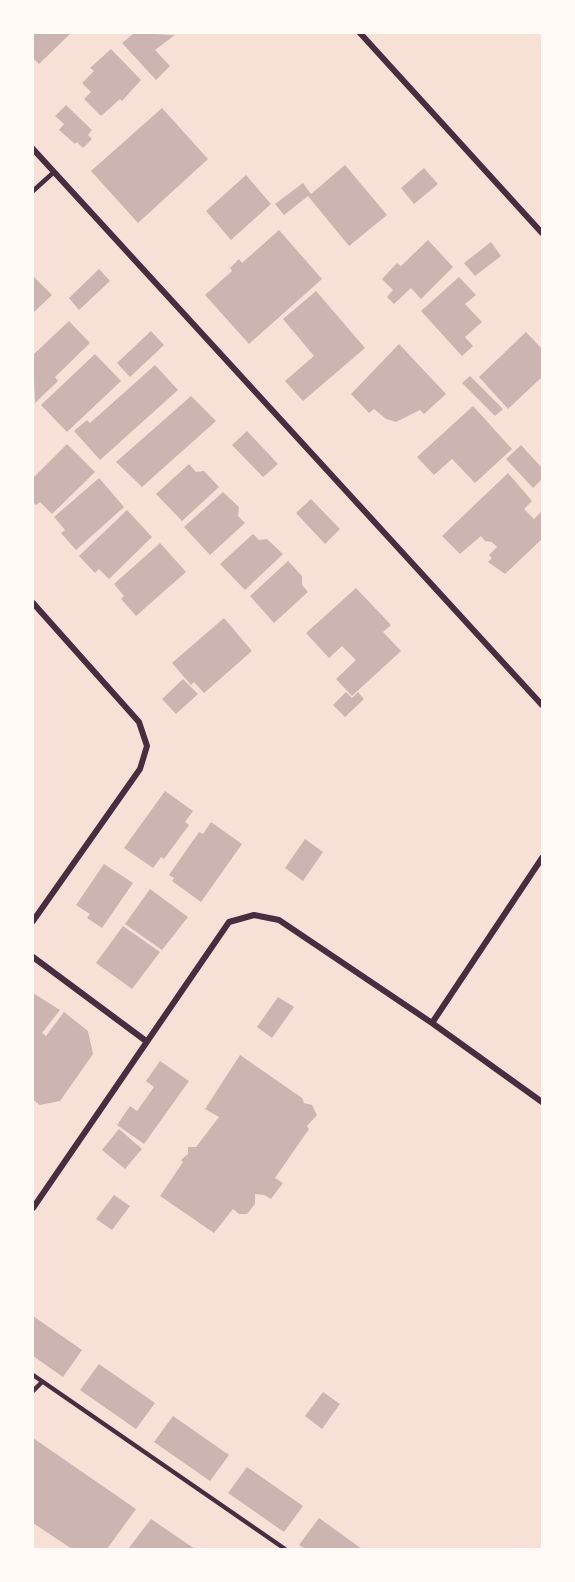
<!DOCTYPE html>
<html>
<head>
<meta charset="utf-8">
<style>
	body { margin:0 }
	#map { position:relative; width:575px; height:1582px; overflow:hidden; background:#f7e1d7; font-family:Commissioner,sans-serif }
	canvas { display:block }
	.frame { position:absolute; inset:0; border:34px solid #fffaf5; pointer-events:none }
</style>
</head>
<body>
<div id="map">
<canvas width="575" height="1582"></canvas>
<div class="frame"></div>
</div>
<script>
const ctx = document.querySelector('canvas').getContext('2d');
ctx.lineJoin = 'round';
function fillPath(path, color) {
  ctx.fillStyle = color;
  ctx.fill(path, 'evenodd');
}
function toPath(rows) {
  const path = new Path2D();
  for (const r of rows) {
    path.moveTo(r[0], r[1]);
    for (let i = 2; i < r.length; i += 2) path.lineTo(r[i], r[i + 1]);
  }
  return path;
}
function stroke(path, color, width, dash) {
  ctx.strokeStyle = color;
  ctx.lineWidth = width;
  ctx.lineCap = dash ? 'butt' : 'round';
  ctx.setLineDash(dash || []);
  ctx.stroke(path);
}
const building = toPath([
	[33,33,71,33,39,64,33,58],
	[134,33,175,35,155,50,170,66,156,80,122,43],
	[111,49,141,80,122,101,120,99,101,116,84,99,91,92,82,83,94,71,90,68],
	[66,105,92,130,88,135,92,139,83,148,77,142,75,144,59,130,64,124,55,116],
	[162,108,208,159,138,223,91,171],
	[345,165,387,215,349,246,308,196,284,215,275,204,303,183,311,194],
	[424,168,438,184,414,204,401,188],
	[246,175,271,204,231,240,206,211],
	[279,230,322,279,249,344,205,295,232,271,230,268,239,259,242,263],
	[428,240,453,267,421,299,411,288,394,304,387,297,393,290,382,279,397,263,401,266],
	[491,242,501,256,475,276,464,263],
	[99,269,110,281,79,310,69,298],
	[33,276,52,295,33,313],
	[459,277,476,295,465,304,482,322,465,337,473,346,462,356,421,311],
	[316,291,365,348,303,401,285,381,314,356,283,319],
	[69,321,90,343,55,377,58,381,35,403,33,355],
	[151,331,164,345,130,377,117,363],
	[526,332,542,349,542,377,508,409,479,377],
	[399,344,446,394,424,414,420,410,396,422,386,419,374,409,369,413,351,394],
	[95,354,121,381,67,432,41,405],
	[155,365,178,390,100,460,74,431,87,420,90,423],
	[470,376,503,409,495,416,462,383],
	[191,396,216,421,142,487,116,462],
	[473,406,512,449,475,483,452,459,434,475,417,457],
	[247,431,278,464,263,477,232,445],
	[67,444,95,472,52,514,40,502,36,505,33,502,33,478],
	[521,445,542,468,542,479,533,488,506,459],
	[189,464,196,472,204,471,219,487,182,521,156,494],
	[508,473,532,501,524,509,534,519,542,511,542,539,505,574,488,562,492,558,489,555,497,547,492,542,485,541,481,536,460,554,442,536],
	[99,478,124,507,76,550,61,533,65,530,54,517],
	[223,492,239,507,238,516,245,523,210,555,184,527],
	[311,499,340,529,325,544,296,513],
	[127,510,152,537,109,579,99,569,95,573,79,556],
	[253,534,259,540,267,539,283,554,245,590,220,564],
	[160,543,186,572,136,616,121,599,124,596,114,584],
	[288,561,302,576,302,585,308,592,274,623,250,596],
	[356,588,391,625,383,632,401,651,352,696,336,679,356,660,342,646,329,658,306,633],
	[224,618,252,651,204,693,194,682,191,685,172,663],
	[183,679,198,694,176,714,162,699],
	[346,692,352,698,358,692,364,699,345,717,333,705],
	[165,791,193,811,185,822,189,825,164,859,161,857,153,868,124,848],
	[211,822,242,844,201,902,172,881,174,878,169,875,199,832,203,834],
	[305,839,323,852,303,881,285,868],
	[104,864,133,883,102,928,87,918,90,914,76,905],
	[150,889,188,917,162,950,125,924],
	[123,926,160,952,132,989,96,963],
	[33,993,60,1010,42,1033,46,1036,64,1012,88,1031,93,1054,60,1101,40,1105,33,1100],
	[278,997,294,1007,272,1038,257,1027],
	[240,1055,302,1098,304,1103,312,1105,317,1115,307,1126,309,1129,275,1178,283,1183,271,1199,264,1195,255,1194,255,1204,247,1214,239,1214,233,1209,214,1233,160,1196,183,1162,181,1160,188,1154,188,1147,196,1147,219,1117,205,1109],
	[160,1061,189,1081,144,1144,117,1125,130,1106,137,1111,154,1087,146,1081],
	[119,1129,142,1149,125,1169,102,1150],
	[114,1195,130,1206,112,1230,96,1219],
	[33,1316,82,1350,63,1377,33,1356],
	[99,1364,155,1403,136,1429,80,1390],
	[323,1392,340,1404,322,1429,305,1416],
	[173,1416,229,1455,210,1481,154,1442],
	[33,1438,136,1509,107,1549,72,1549,33,1523],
	[247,1467,303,1506,284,1532,228,1493],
	[319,1518,362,1549,305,1549,299,1545],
	[151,1519,195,1549,128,1549]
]);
const service = toPath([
	[33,191,54,172],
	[33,1375,285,1549],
	[33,1391,41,1383]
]);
const minor = toPath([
	[360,33,542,233],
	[33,149,542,705],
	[33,603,139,722,147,746,140,769,33,921],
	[33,957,146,1041],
	[432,1023,542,858],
	[33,1208,229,922,254,915,279,920,432,1023,542,1102]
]);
fillPath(building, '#ccb4b1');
stroke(service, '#4a2c40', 4.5);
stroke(minor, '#4a2c40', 6);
</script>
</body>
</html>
